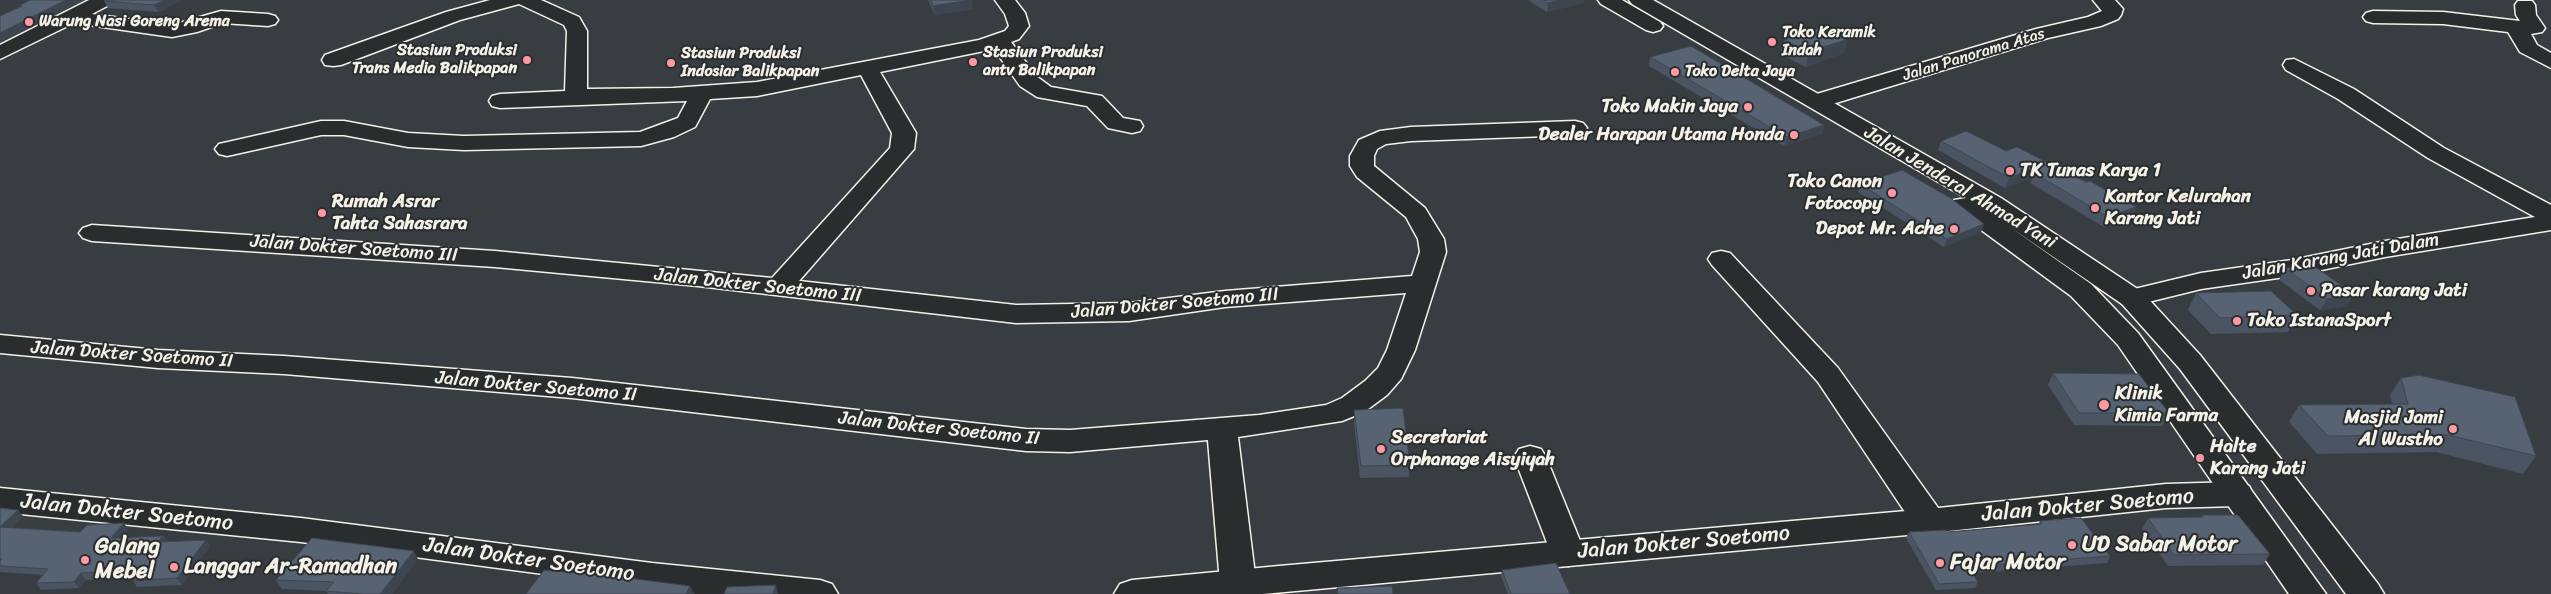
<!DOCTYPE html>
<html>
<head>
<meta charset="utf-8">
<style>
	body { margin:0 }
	canvas { display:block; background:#383d42 }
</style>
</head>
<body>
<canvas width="2551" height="594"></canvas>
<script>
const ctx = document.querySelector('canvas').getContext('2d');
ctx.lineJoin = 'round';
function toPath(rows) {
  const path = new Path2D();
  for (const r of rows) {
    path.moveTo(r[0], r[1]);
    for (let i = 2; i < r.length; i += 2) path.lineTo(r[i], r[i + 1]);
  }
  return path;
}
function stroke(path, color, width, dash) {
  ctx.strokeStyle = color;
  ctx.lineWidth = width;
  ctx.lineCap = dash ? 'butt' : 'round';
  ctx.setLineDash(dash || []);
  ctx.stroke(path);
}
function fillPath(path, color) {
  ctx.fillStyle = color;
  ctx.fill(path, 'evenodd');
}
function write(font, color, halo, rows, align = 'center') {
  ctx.font = font + ' Sriracha,sans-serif';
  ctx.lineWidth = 4;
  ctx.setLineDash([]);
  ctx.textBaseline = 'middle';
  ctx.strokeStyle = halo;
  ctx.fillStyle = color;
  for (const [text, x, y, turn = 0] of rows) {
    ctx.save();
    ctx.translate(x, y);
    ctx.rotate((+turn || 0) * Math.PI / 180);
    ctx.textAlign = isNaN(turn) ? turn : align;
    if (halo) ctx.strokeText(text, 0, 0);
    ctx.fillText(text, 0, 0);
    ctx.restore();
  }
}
const minor = toPath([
	[89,0,114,0,111,4,92,14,172,25,221,11,268,14,275,16,278,20,275,24,268,26,223,23,197,32,172,37,74,23,0,59,0,45,89,0],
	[490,0,541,0,579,17,587,31,587,89,673,88,757,82,979,40,1005,31,1009,26,1005,14,995,0,1015,0,1025,13,1029,26,1019,39,1011,42,1036,76,1051,87,1102,96,1123,118,1140,121,1143,126,1140,131,1132,133,1108,128,1087,106,1037,97,1020,86,994,49,880,72,916,133,914,149,799,281,1016,305,1129,303,1225,291,1412,276,1420,252,1418,239,1406,217,1357,177,1350,166,1350,156,1359,140,1380,131,1411,127,1575,121,1583,123,1587,128,1583,133,1575,135,1411,141,1386,144,1377,149,1374,156,1374,166,1425,208,1444,239,1446,252,1415,350,1401,379,1387,395,1364,412,1342,421,1238,437,1256,583,1250,593,1246,594,1226,593,1220,583,1208,440,1070,452,1026,451,572,398,284,374,158,368,0,353,0,335,158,350,284,356,572,378,1026,429,1070,430,1259,415,1326,405,1342,398,1365,381,1378,368,1387,350,1406,293,1225,307,1129,321,1016,323,698,286,495,267,92,241,83,238,79,233,83,228,92,225,495,251,772,278,890,148,892,133,861,75,757,96,710,99,695,127,674,137,641,146,464,150,408,147,344,135,321,135,227,156,219,154,215,149,219,144,321,121,344,121,408,133,464,136,640,132,678,118,687,101,500,108,492,106,489,101,492,96,500,94,565,91,567,31,564,25,519,4,460,20,341,65,333,66,325,65,322,60,325,55,446,12,490,0],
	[2093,0,2115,0,2123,9,2121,15,2118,19,2101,26,2048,38,1826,106,1818,108,1810,106,1807,101,1810,96,2036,29,2088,17,2102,11,2093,0],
	[2518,1,2532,1,2535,5,2536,15,2545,28,2542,32,2531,34,2537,45,2551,53,2551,68,2520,52,2508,32,2443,24,2373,23,2366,21,2363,17,2366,13,2373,11,2443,12,2520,21,2516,15,2515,5,2518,1],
	[2294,59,2354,89,2444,148,2551,205,2551,230,2385,257,2292,276,2201,289,2132,306,2122,304,2118,298,2122,292,2201,273,2292,260,2385,241,2535,217,2428,158,2338,99,2286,70,2283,65,2286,60,2294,59],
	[1721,251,1730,253,1838,368,1941,512,1946,521,1941,530,1929,533,1917,530,1818,382,1712,265,1708,259,1712,253,1721,251],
	[1530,446,1541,449,1546,457,1585,553,1580,562,1568,566,1556,562,1551,553,1514,457,1519,449,1530,446]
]);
const tertiary = toPath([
	[2237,482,2249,486,2253,494,2249,502,2237,506,2166,508,1929,533,1263,594,1114,594,1120,584,1132,580,1279,566,1929,509,2166,484,2237,482],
	[0,488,301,518,652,563,820,580,832,584,838,594,695,594,301,542,0,512,0,488]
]);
const secondary = toPath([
	[1598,0,1622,0,1660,22,1663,26,1660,30,1653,32,1646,30,1601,4,1598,0],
	[1629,0,1653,0,2001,198,2142,292,2200,355,2378,584,2384,594,2346,594,2180,369,2122,304,2007,225,2091,284,2138,333,2326,594,2289,594,2118,345,2071,296,1954,210,1950,205,1954,200,1966,198,1632,4,1629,0]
]);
const wall = toPath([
	[182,0,158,12,108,8,104,1],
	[928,0,972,0,973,9,935,15],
	[1528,0,1584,0,1583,3,1547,12],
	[1784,40,1844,53,1806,67,1780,54],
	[1650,57,1824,125,1822,134,1784,146,1649,66],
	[1941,141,2006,151,2086,182,2136,207,2132,217,2104,227,2030,183,2033,177,2005,188,1938,150],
	[1860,184,1984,224,1981,232,1944,247,1858,192],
	[2285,268,2347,306,2320,310,2279,280],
	[2196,293,2297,315,2288,332,2211,334,2188,310],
	[2053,373,2169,413,2162,426,2074,425,2048,385],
	[2401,378,2536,456,2523,474,2436,452,2317,454,2289,422,2299,405,2392,404,2390,395],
	[1354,410,1410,465,1409,477,1360,478,1354,422],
	[0,508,23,516,11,528,80,532,124,523,128,530,122,537,210,546,182,585,137,587,133,581,135,578,86,580,79,588,41,590,36,583,43,575,0,572],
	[2202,515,2270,554,2263,565,2168,566,2142,529,2148,518,2201,517],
	[2040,521,2110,556,2107,563,1972,573,1978,582,1975,588,1936,590,1906,538,1909,532,1947,532,2038,525],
	[418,559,392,594,328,594,326,591,327,591,282,589,276,580],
	[1502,570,1570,594,1508,594,1501,576]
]);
const shadedWall = toPath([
	[66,0,85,0,0,43,0,33],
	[164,0,182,0,158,12,154,5],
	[972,0,973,9,935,15,933,6],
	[1559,0,1584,0,1583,3,1547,12,1548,3],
	[1848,39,1844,53,1806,67,1809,52],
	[1824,125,1822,134,1784,146,1787,137],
	[2038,167,2033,177,2005,188,2009,178],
	[2136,207,2132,217,2104,227,2108,217],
	[1984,224,1981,232,1944,247,1947,239],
	[2354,294,2347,306,2320,310,2327,299],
	[18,510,23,516,5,533,0,527],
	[124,523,128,530,116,544,111,538],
	[163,536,168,542,158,542],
	[206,540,210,546,182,585,177,578],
	[414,551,418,559,392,594,380,594],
	[81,573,86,580,79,588,74,582],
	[776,585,778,594,773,594],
	[690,586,694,594,686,594]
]);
const building = toPath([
	[30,0,66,0,0,33,0,16,22,6,18,6,30,0],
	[105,0,164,0,154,5,104,1,105,0],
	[931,0,970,0,933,6,931,0],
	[1544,0,1559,0,1548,3,1544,0],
	[1823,27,1848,39,1809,52,1784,40,1823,27],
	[1691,46,1824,125,1787,137,1650,57,1691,46],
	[1966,131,2006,151,2017,147,2086,182,2090,181,2136,207,2108,217,2034,173,2038,167,2009,178,1941,141,1966,131],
	[1902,170,1952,199,1984,224,1947,239,1860,184,1902,170],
	[2311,264,2354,294,2327,299,2285,268,2311,264],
	[2271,291,2297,315,2220,318,2196,293,2271,291],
	[2053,373,2139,374,2169,413,2079,413,2053,373],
	[2419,375,2515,397,2536,456,2448,435,2328,436,2299,405,2408,404,2401,378,2419,375],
	[1403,408,1410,465,1361,466,1354,410,1403,408],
	[0,508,18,510,0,527,0,508],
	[2202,515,2238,515,2270,554,2174,555,2148,518,2204,517,2202,515],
	[2081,518,2110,556,1969,567,1978,582,1939,584,1909,532,1946,530,1947,532,2042,524,2040,521,2081,518],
	[124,523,111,538,163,536,158,542,206,540,177,578,133,581,140,571,81,573,74,582,36,583,48,569,0,566,0,561,2,559,0,559,0,527,80,532,87,525,124,523],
	[312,538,414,551,380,594,363,594,326,591,334,582,276,580,312,538],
	[1556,563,1570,594,1511,594,1502,570,1556,563],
	[544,570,588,574,590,573,690,586,686,594,526,594,544,570],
	[776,585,773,594,724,594,727,587,776,585],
	[1392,586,1393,594,1338,594,1337,588,1392,586]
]);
const markers = [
	[29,22,5,"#ff9aa2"],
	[1772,42,5,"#ff9aa2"],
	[527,60,5,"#ff9aa2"],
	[973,62,5,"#ff9aa2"],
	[671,63,5,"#ff9aa2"],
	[1675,72,5,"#ff9aa2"],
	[1748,107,5,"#ff9aa2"],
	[1794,135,5,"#ff9aa2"],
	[2010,171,5,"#ff9aa2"],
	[1892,193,5,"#ff9aa2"],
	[2095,208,5,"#ff9aa2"],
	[322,213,5,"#ff9aa2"],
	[1954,229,5,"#ff9aa2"],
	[2311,291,5,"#ff9aa2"],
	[2237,321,5,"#ff9aa2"],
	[2104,405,6,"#ff9aa2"],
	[2453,429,5,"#ff9aa2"],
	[1381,449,5,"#ff9aa2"],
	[2200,458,5,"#ff9aa2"],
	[2072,545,5,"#ff9aa2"],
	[85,560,5,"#ff9aa2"],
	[1940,563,5,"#ff9aa2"],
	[174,567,5,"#ff9aa2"]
];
const farPoinames = [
	["Warung Nasi Goreng Arema",39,22],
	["Toko Keramik",1782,33],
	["Indah",1782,51],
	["Stasiun Produksi",517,51,"right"],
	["Trans Media Balikpapan",517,69,"right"],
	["Stasiun Produksi",983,53],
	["antv Balikpapan",983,71],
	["Stasiun Produksi",681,54],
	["Indosiar Balikpapan",681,72],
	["Toko Delta Jaya",1685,72]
];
const farStreetnames = [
	["Jalan Panorama Atas",1974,55,-17]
];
const poiNames = [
	["Toko Makin Jaya",1738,107,"right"],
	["Dealer Harapan Utama Honda",1784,135,"right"],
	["TK Tunas Karya 1",2020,171],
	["Toko Canon",1882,182,"right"],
	["Fotocopy",1882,204,"right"],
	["Kantor Kelurahan",2105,197],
	["Karang Jati",2105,219],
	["Rumah Asrar",332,202],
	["Tahta Sahasrara",332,224],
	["Depot Mr. Ache",1944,229,"right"],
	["Pasar karang Jati",2321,291],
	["Toko IstanaSport",2247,321],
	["Klinik",2115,394],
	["Kimia Farma",2115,416],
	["Masjid Jami",2443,418,"right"],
	["Al Wustho",2443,440,"right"],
	["Secretariat",1391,438],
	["Orphanage Aisyiyah",1391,460],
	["Halte",2210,447],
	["Karang Jati",2210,469]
];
const streetNames = [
	["Jalan Jenderal Ahmad Yani",1960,188,31],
	["Jalan Dokter Soetomo III",354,249,4],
	["Jalan Karang Jati Dalam",2341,257,-10],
	["Jalan Dokter Soetomo III",758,286,6],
	["Jalan Dokter Soetomo III",1175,304,-5],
	["Jalan Dokter Soetomo II",132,355,4],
	["Jalan Dokter Soetomo II",536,387,5],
	["Jalan Dokter Soetomo II",939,429,6]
];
const nearStreetnames = [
	["Jalan Dokter Soetomo",2088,506,-5],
	["Jalan Dokter Soetomo",127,513,6],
	["Jalan Dokter Soetomo",1684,543,-5],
	["Jalan Dokter Soetomo",529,560,8]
];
const nearPoinames = [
	["UD Sabar Motor",2082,545],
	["Galang",95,547],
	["Mebel",95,572],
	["Fajar Motor",1950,563],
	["Langgar Ar-Ramadhan",184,567]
];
stroke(minor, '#f4f1e8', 3);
stroke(tertiary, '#f4f1e8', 3);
stroke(secondary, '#f4f1e8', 3);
fillPath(minor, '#2a2d2e');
fillPath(tertiary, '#2a2d2e');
fillPath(secondary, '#2a2d2e');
fillPath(wall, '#4b5462');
fillPath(shadedWall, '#3d4550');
fillPath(building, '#576272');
stroke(building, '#3d4550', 1);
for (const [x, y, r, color] of markers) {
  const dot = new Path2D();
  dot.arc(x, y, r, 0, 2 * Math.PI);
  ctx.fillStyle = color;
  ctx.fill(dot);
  stroke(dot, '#2a2d2e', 2);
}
write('bold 16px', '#f4f1e8', '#2a2d2e', farPoinames, 'left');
write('16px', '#f4f1e8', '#2a2d2e', farStreetnames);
write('bold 19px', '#f4f1e8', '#2a2d2e', poiNames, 'left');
write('19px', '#f4f1e8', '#2a2d2e', streetNames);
write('22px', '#f4f1e8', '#2a2d2e', nearStreetnames);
write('bold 22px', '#f4f1e8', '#2a2d2e', nearPoinames, 'left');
</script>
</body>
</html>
